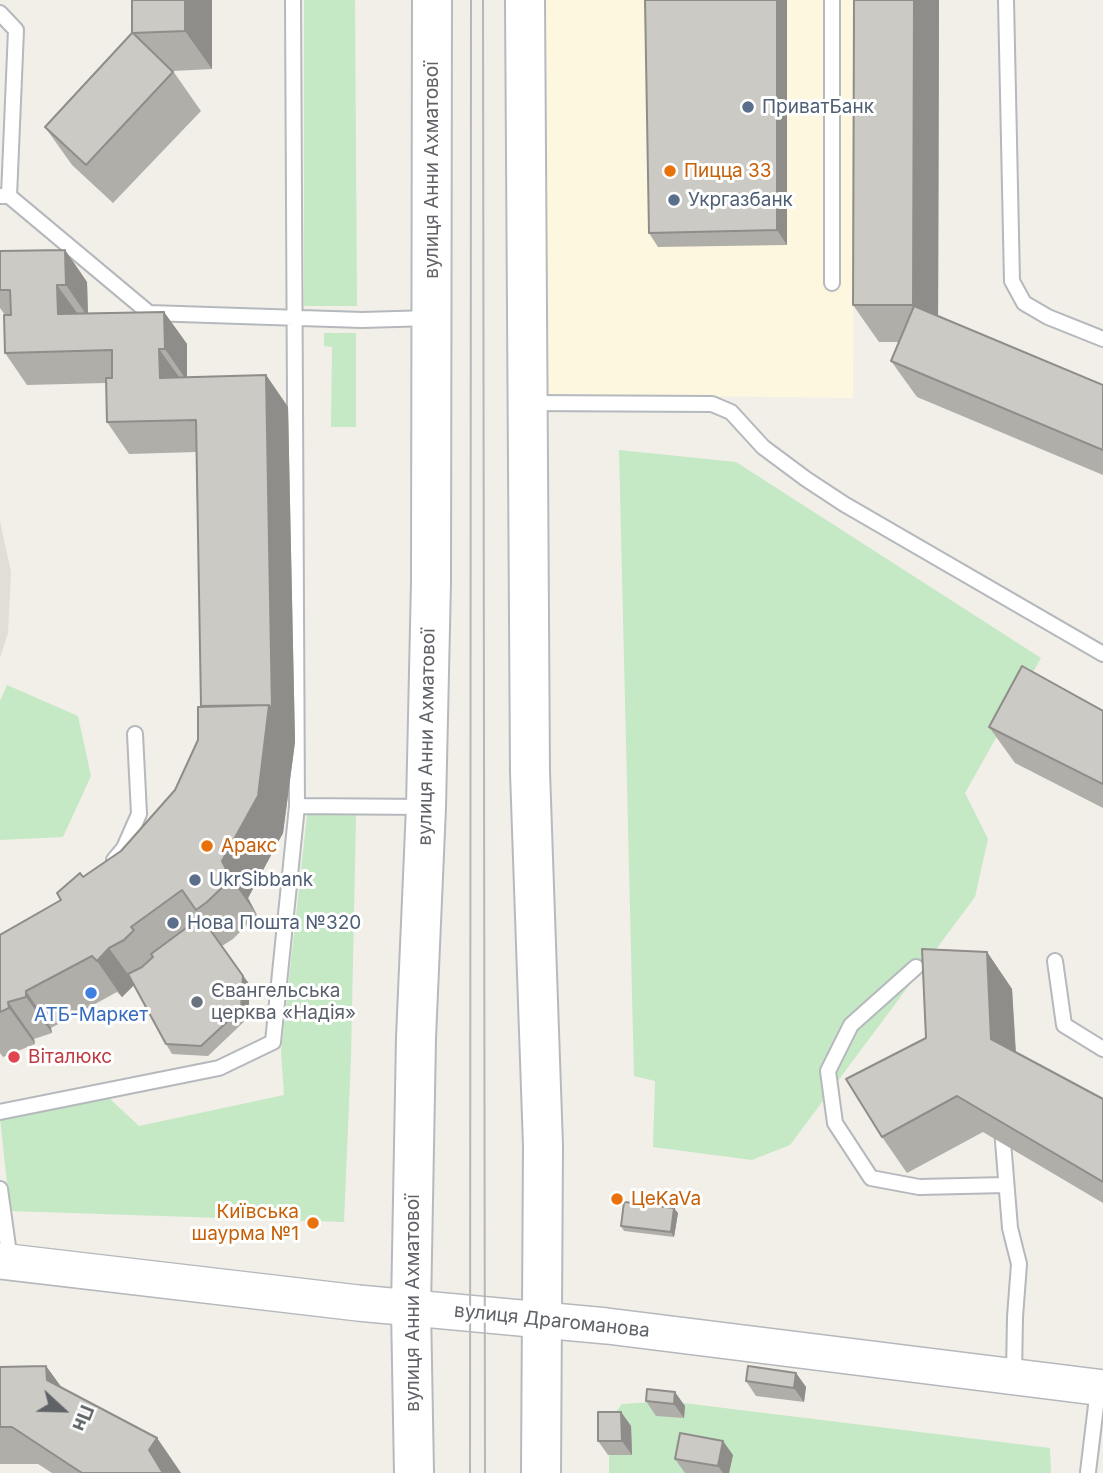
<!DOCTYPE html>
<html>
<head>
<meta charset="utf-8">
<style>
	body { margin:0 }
	#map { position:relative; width:1103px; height:1473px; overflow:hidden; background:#f1efe8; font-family:Inter,sans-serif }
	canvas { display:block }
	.north { position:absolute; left:28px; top:1375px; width:70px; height:70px; -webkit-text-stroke:5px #fff; paint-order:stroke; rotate:112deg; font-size:19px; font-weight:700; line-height:28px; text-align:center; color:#5f6368 }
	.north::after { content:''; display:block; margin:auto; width:24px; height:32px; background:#5f6368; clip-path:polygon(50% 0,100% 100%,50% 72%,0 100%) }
</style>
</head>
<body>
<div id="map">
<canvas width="1103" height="1473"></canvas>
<div class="north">Пн</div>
</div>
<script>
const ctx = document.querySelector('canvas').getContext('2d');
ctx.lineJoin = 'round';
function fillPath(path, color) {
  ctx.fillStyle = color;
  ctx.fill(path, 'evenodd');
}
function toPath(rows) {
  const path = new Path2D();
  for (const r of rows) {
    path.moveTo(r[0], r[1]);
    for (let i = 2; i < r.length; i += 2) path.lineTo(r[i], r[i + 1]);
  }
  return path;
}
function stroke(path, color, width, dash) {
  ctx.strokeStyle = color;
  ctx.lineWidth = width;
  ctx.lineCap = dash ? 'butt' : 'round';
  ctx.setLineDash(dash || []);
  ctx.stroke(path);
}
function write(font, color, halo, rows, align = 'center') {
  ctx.font = font + ' Inter,sans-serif';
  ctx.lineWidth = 6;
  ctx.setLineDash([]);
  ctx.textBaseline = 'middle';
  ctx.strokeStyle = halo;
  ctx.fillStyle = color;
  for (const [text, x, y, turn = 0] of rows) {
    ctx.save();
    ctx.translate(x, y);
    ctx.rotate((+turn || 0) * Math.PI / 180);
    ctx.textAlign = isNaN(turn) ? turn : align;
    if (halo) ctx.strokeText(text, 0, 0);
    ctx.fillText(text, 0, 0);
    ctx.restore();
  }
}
const commercial = toPath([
	[546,0,854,0,853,398,547,394]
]);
const education = toPath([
	[0,521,11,572,8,633,0,658]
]);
const green = toPath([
	[304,0,355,0,357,306,304,306],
	[324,333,356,333,356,427,331,427,332,347,324,346],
	[619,450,736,462,1041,658,965,793,988,839,975,897,790,1145,752,1160,653,1147,655,1081,634,1076],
	[7,685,78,716,91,776,63,837,0,840,0,701],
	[307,815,356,815,351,1057,344,1222,10,1211,0,1118,109,1098,139,1126,284,1095,281,1052],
	[667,1401,1050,1448,1051,1473,609,1473,609,1421,622,1404]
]);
const service = toPath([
	[1006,0,1012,281,1024,303,1048,317,1103,339],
	[0,13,16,30,9,196],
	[0,196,9,196,149,313,362,320,431,318],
	[832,283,832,0],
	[529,403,712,404,731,412,763,447,806,479,844,504,1103,654],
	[297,806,425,807],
	[114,860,124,848,139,814,135,734],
	[1055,961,1064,1025,1103,1049],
	[916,967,851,1025,828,1071,835,1123,871,1178,919,1187,1006,1185],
	[0,1112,219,1068,273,1042,297,806,293,0],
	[1002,1129,1010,1228,1019,1264,1015,1317,1014,1375],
	[0,1189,10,1261],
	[1088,1472,1098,1389]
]);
const tertiary = toPath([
	[0,1261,358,1303,607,1326,1103,1388]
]);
const secondary = toPath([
	[525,0,530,772,543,1146,541,1473],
	[414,1473,411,1308,416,1038,426,807,431,582,432,0]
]);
const tram = toPath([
	[483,0,485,1473],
	[470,1473,471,0]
]);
const wall = toPath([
	[212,0,212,69,173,71,201,111,113,203,72,165,45,127,132,33],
	[645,0,787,0,787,245,658,247,649,233],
	[939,0,938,316,1103,385,1103,475,917,397,891,361,899,342,879,342,853,305],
	[65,250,87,282,88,313,164,312,187,344,187,377,266,375,288,407,295,742,283,833,248,898,257,915,233,939,222,946,250,985,248,1018,208,1056,172,1054,166,1044,134,985,122,997,117,992,51,1028,52,1033,34,1039,35,1044,3,1057,0,1053,0,935,61,900,83,877,121,851,175,790,198,740,201,706,196,452,129,454,107,422,106,383,27,385,5,353,5,315,0,308,0,251],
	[1103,711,1103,808,1015,763,989,727],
	[987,952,1012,989,1016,1052,1103,1099,1103,1203,983,1132,907,1173,882,1137,926,1038],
	[678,1213,674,1237,624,1231,621,1226],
	[46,1366,62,1388,157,1438,181,1473,52,1473,38,1464,0,1464,0,1367],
	[796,1373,806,1387,804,1402,756,1396,746,1381],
	[647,1389,685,1406,684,1418,656,1416,646,1401],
	[621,1412,631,1426,632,1455,608,1455,598,1441],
	[733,1455,729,1473,685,1473,675,1459]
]);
const shadedWall = toPath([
	[185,0,212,0,212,69,185,31],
	[777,0,787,0,787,245,777,230],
	[914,0,939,0,938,342,913,305],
	[65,250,87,282,88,317,66,285],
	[57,285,80,317,58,314],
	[164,312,187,344,187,381,165,349],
	[159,349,182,381,160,378],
	[266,375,288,407,295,742,283,833,248,898,257,915,231,879,222,861],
	[109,948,135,984,122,997,97,961],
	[987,952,1012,989,1017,1076,991,1039],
	[243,976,250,985,248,1018,241,1009],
	[26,991,51,1028,52,1033,26,997],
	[8,1002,34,1039,35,1044,9,1008],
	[674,1208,678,1213,674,1237,671,1232],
	[46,1366,72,1402,47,1380],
	[796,1373,806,1387,804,1402,794,1388],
	[675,1392,685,1406,684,1418,674,1404],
	[621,1412,631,1426,632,1455,622,1441],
	[157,1438,181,1473,163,1473,149,1450],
	[723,1441,733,1455,729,1473,723,1473,718,1466]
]);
const building = toPath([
	[132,0,185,0,185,31,133,33,173,72,86,165,45,127,132,33,132,0],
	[645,0,777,0,777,230,649,233,645,0],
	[854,0,914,0,913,305,853,305,854,0],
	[65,250,66,285,57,285,58,314,164,312,165,349,159,349,160,378,266,375,272,710,269,705,201,706,196,420,107,422,106,378,112,378,112,350,5,353,4,315,11,315,10,290,0,290,0,251,65,250],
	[914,306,1103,385,1103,450,891,361,914,306],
	[1022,666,1103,711,1103,784,989,727,1022,666],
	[269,705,258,796,222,861,231,879,207,902,196,910,182,890,131,927,134,930,124,940,109,948,97,961,92,956,26,991,26,997,8,1002,9,1008,0,1012,0,935,61,900,57,893,80,873,83,877,121,851,175,790,198,740,198,707,269,705],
	[201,917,243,976,241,1009,201,1046,166,1044,128,974,142,967,153,957,151,954,201,917],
	[922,949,987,952,991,1039,1103,1099,1103,1182,957,1096,882,1137,846,1079,926,1038,922,949],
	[624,1202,674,1208,671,1232,621,1226,624,1202],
	[46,1366,47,1380,157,1438,149,1450,163,1473,82,1473,12,1427,0,1427,0,1367,46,1366],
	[748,1366,796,1373,794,1388,746,1381,748,1366],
	[647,1389,675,1392,674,1404,646,1401,647,1389],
	[598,1412,621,1412,622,1441,598,1441,598,1412],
	[680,1433,723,1441,718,1466,675,1459,680,1433]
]);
const markers = [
	[748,107,7,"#5c6f8a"],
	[670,171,7,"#e8710a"],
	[674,200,7,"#5c6f8a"],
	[207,846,7,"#e8710a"],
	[195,880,7,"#5c6f8a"],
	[173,923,7,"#5c6f8a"],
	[91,993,7,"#3f7fe0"],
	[197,1002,7,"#6b7280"],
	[14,1057,7,"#e0444e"],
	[617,1199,7,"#e8710a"],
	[313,1223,7,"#e8710a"]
];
const serviceNames = [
	["ПриватБанк",762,107],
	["Укргазбанк",688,200],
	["UkrSibbank",209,880],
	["Нова Пошта №320",187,923]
];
const streetNames = [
	["вулиця Анни Ахматової",432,170,-90],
	["вулиця Анни Ахматової",427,737,-89],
	["вулиця Анни Ахматової",413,1303,-90],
	["вулиця Драгоманова",552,1321,6]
];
const foodNames = [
	["Пицца 33",684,171],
	["Аракс",221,846],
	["ЦеKaVa",631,1199],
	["Київська",299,1212,"right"],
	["шаурма №1",299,1234,"right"]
];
const worshipNames = [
	["Євангельська",211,991],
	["церква «Надія»",211,1013]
];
const shopNames = [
	["АТБ-Маркет",91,1015]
];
const healthNames = [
	["Віталюкс",28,1057]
];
fillPath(commercial, '#fef7e0');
fillPath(education, '#e1ded6');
fillPath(green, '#c5e8c5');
stroke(service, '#b5b8bc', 18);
stroke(tertiary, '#b5b8bc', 38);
stroke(secondary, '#b6babf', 42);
stroke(service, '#fff', 14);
stroke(tertiary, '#fff', 35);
stroke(secondary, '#fff', 38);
stroke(tram, '#b6b7b8', 2);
fillPath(wall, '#afaea9');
fillPath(shadedWall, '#8f8d8a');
fillPath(building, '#cccac5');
stroke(building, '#8f8d8a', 2);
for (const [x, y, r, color] of markers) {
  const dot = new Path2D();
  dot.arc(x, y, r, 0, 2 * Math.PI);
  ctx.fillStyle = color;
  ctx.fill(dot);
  stroke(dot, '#fff', 2.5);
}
write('19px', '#4e5e75', '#fff', serviceNames, 'left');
write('19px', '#5f6368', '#fff', streetNames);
write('19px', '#c56008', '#fff', foodNames, 'left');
write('19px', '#5b616d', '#fff', worshipNames, 'left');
write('19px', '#366cbe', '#fff', shopNames);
write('19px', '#be3a42', '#fff', healthNames, 'left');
</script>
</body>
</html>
